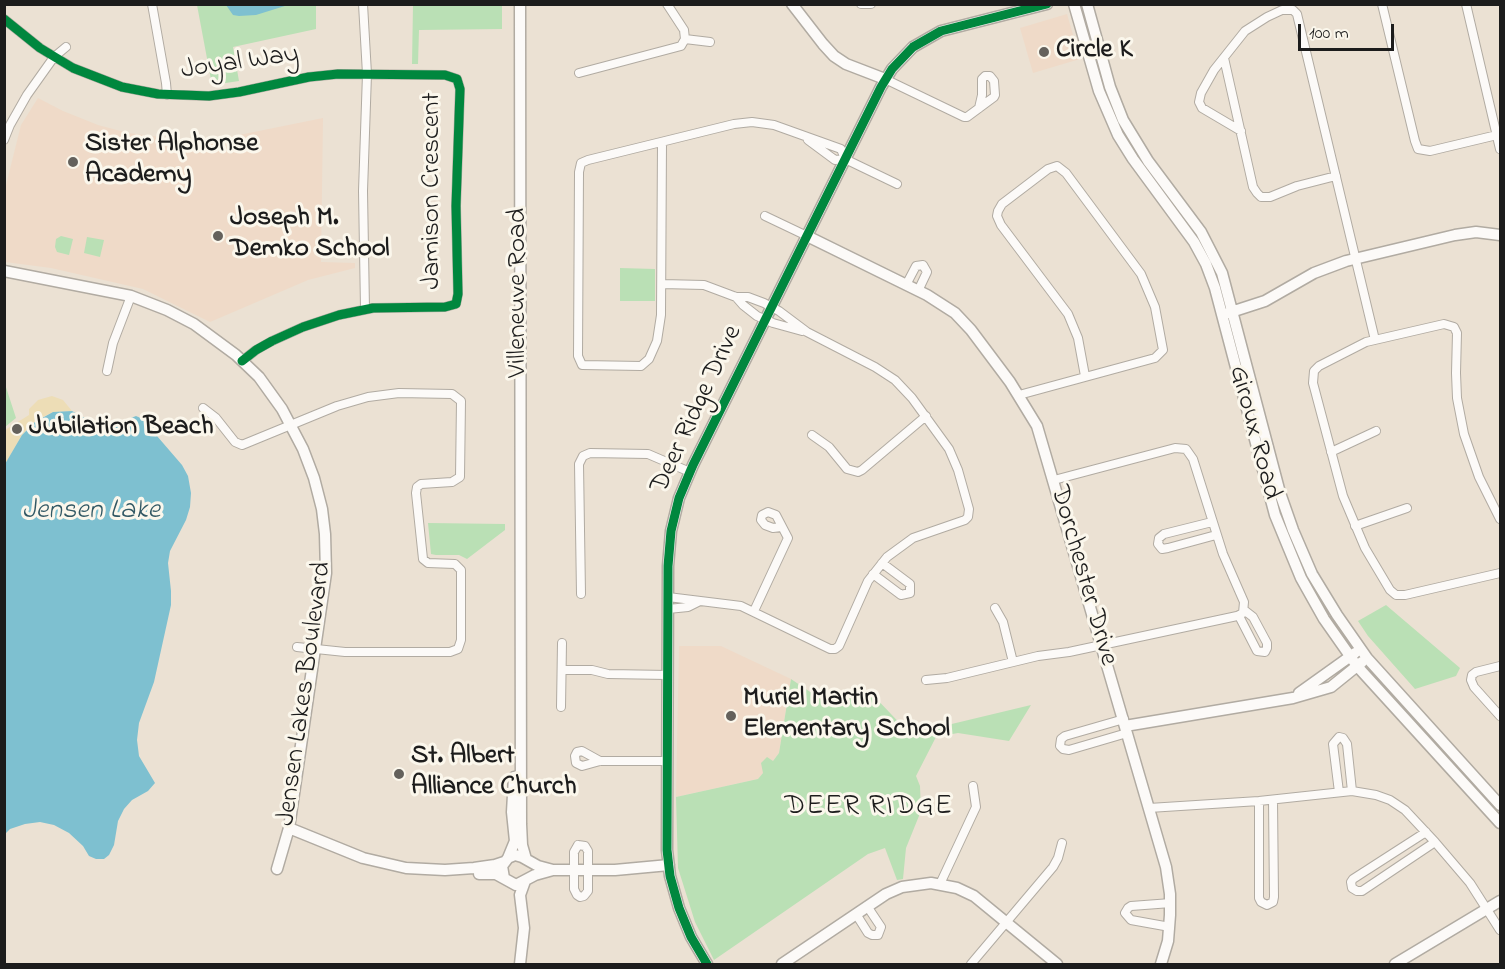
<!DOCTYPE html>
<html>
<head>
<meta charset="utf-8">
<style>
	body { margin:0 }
	#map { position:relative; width:1505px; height:969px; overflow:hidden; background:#ebe1d3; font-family:"Indie Flower",sans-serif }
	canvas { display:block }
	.frame { position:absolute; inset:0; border:6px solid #1c1c1c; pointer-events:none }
	.scale { position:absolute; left:1298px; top:24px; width:96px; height:27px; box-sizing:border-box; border:3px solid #1c1c1c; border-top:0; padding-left:8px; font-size:18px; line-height:21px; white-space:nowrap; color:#1c1c1c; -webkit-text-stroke:4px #fbf7ec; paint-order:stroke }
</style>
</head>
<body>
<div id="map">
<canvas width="1505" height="969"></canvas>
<div class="frame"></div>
<div class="scale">100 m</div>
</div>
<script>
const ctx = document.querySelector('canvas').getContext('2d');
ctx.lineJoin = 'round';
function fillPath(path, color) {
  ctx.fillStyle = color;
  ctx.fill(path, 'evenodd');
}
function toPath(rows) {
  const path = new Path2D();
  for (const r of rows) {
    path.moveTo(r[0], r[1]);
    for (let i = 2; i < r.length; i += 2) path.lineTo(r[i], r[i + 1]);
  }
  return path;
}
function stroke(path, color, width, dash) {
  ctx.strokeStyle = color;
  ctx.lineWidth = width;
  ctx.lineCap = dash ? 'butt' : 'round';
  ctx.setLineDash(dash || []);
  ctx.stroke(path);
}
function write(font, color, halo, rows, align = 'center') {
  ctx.font = font + ' "Indie Flower",sans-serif';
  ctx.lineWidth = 6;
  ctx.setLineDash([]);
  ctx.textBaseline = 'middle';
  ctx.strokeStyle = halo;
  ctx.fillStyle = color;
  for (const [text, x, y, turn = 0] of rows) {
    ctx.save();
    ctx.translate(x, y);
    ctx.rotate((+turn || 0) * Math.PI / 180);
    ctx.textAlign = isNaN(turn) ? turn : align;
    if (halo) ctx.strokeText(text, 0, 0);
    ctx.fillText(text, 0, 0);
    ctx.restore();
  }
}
const built = toPath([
	[1067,14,1080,59,1033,73,1020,28],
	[38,98,63,111,98,125,128,133,178,139,234,136,323,118,321,262,355,263,355,268,308,280,210,322,143,289,51,268,5,262,5,189,21,125],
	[679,646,721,646,791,679,779,753,758,779,676,797]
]);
const green = toPath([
	[197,5,316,5,316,29,233,47,239,81,212,85],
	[413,5,502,5,502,29,419,30,418,64,412,64],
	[61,236,73,239,69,255,57,252,55,247,56,239],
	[87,237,104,240,100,257,84,253],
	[620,268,655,269,655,301,620,301],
	[4,381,16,418,5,427,4,427],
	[428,523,505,524,505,530,467,559,459,555,436,555,431,554],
	[1386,605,1460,668,1456,676,1415,689,1368,636,1358,621],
	[791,679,828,704,871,693,910,734,1031,705,1009,741,958,733,936,737,916,776,920,786,921,811,906,848,903,879,897,880,885,848,868,854,714,960,695,922,678,868,676,797,758,779,763,773,761,763,767,757,773,761,779,753]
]);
const sand = toPath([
	[52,396,63,400,72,411,53,412,35,421,22,435,5,464,5,430,29,415,29,409,38,400]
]);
const water = toPath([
	[226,5,288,5,256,15,239,16,233,15],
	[72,411,92,422,104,424,116,424,136,416,152,423,157,436,182,465,188,476,191,493,190,507,186,520,170,551,168,563,171,591,171,605,154,682,139,723,137,740,139,756,155,783,148,791,132,800,124,809,118,821,114,845,109,855,104,859,96,859,89,856,83,846,69,833,54,825,40,822,25,824,10,829,5,834,5,464,22,435,35,422,53,412]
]);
const street = toPath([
	[152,4,166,83,167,95],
	[363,4,367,74,363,191,365,309],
	[861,4,871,4],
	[1382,4,1415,141,1418,149,1430,151,1497,135],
	[1466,4,1500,149],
	[4,19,40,48,73,68,122,87,158,94,209,96,239,92,309,77,338,74,445,75,457,79,460,89,456,206,458,294,456,304,445,307,373,308,339,315,303,327,272,341,256,350,242,361],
	[685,39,710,42],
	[1224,58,1253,187,1257,193,1261,197,1270,197,1297,186,1336,176],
	[579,73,681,46,685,39,684,30,667,4],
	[885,79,964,117,967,117,994,97,995,95,994,81,990,76,985,76,982,79,982,95,979,108],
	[1241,131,1202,108,1199,102,1201,93,1214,70,1245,31,1267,17,1282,10,1293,10,1297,14,1375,340],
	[4,140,10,125,27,95,54,57,66,47],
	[808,140,835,160,845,159],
	[662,143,661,315,657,341,649,359,641,366,582,365,578,356,579,172,581,163,588,160,734,124,752,122,774,125,841,149,845,159],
	[845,159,897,184],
	[765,216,807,236],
	[662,284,704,285,736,297,748,297,764,303,779,311,807,332,875,367,895,380,912,398,949,449,958,470,969,509,968,517,965,520,913,538,887,557,868,581,839,646,835,649,830,649,741,606,668,597],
	[906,285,916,266,923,265,927,272,918,291],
	[736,297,743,305,757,316,773,323,802,331],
	[107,371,113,343,131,296],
	[1019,395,1155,358,1163,350,1155,307,1141,274,1066,173,1057,166,1048,169,1002,204,998,211,997,216,1001,225,1068,314,1078,338,1085,376],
	[203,408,216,418,235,442,242,445,337,406,368,397,399,393,452,394,461,401,460,477,452,482,421,484,417,487,416,493,423,559,428,563,455,564,461,570,461,640,458,649,450,652,345,652,297,647],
	[812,435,829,447,847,469,858,472,862,470,926,416],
	[1331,452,1376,431],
	[1500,519,1479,477,1464,434,1457,398,1456,373,1457,333,1454,327,1444,324,1366,342,1319,366,1314,371,1313,383,1343,496,1365,548,1390,590,1396,595,1405,595,1500,573],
	[1212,522,1164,534,1159,538,1158,544,1162,549,1168,548,1216,535],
	[1355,526,1407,508],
	[873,574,901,595,910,593,910,584,882,563],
	[581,594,579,464,583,456,590,453,648,454,690,472],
	[995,608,1003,622,1013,662],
	[668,609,688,607,698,602],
	[754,611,788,538,776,515,768,512,762,515,761,520,765,525,773,528,781,527],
	[1239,616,1257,651,1265,652,1267,648,1267,643,1253,617,1244,610],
	[1500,666,1476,672,1472,675,1471,680,1474,687,1500,716],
	[562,670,592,670,608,674,668,675],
	[926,680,947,678,1038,656,1069,652,1237,616,1243,613,1244,602,1223,554,1193,459,1186,449,1175,448,1054,480],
	[561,707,562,643],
	[1124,719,1065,736,1061,739,1060,746,1063,749,1069,750,1127,733],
	[600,761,582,751,577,752,575,756,576,763,582,766,600,761,667,761],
	[1339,792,1333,744,1339,737,1343,738,1347,744,1352,791],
	[1259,801,1259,898,1261,902,1267,905,1273,902,1274,897,1273,800],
	[1149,808,1259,801,1352,791,1376,795,1390,800,1405,810,1435,842,1470,883,1500,930],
	[1426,832,1353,879,1351,882,1352,888,1357,891,1362,891,1435,842],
	[578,845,585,846,588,851,588,891,584,896,580,897,577,895,574,889,574,852,578,845],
	[940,884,976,807,973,786],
	[856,914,868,933,872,935,878,935,881,927,867,906],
	[1170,927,1131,920,1125,913,1128,908,1131,906,1171,903],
	[971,964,1053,867,1058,858,1062,843]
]);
const secondary = toPath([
	[520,4,521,824,522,845,526,859],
	[792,4,823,44,834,56,846,64,885,79],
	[1074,4,1099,91,1118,135,1133,159,1194,242,1206,264,1215,288,1275,515,1301,578,1324,619,1357,666,1500,823],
	[1087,4,1110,87,1123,120,1148,161,1201,232,1222,273,1280,493,1293,530,1312,574,1337,615,1367,658,1500,805],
	[807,236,927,295,955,313,971,330,1010,382,1037,426,1166,867,1170,894,1170,915,1168,941,1161,964],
	[4,271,131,296,167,310,194,324,236,355,259,377,282,409,303,449,314,478,322,509,325,534,326,573,289,828,277,869],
	[1228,313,1265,301,1314,273,1346,261,1455,235,1476,232,1500,235],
	[1299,693,1355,653],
	[1125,726,1293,698,1331,687,1362,662],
	[289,828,363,858,406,868,445,870,474,868,495,865,504,862],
	[508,858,515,841,512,812,514,777],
	[479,874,496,874,516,885,535,875,553,870],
	[504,878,502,866,508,858,515,855,522,857,538,866,553,870,615,870,669,865],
	[520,964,524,928,520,895,525,881],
	[707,964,691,937,679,908,670,876,667,850,668,566,671,531,679,498,693,465,881,87,892,69,913,47,941,31,1047,4],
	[782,964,886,894,902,887,931,883,957,888,974,896,1057,964],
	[1395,964,1500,901]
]);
const cycleway = toPath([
	[4,19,40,48,73,68,122,87,158,94,209,96,239,92,309,77,338,74,445,75,457,79,460,89,456,206,458,294,456,304,445,307,373,308,339,315,303,327,272,341,256,350,242,361],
	[707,964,691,937,679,908,670,876,667,850,668,566,671,531,679,498,693,465,881,87,892,69,913,47,941,31,1047,4]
]);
const markers = [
	[1044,52,6,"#64615c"],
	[73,162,6,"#64615c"],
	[218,236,6,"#64615c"],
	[17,429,6,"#64615c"],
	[731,716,6,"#64615c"],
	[399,774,6,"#64615c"]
];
const poiNames = [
	["Circle K",1056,52],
	["Sister Alphonse",85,146],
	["Academy",85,177],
	["Joseph M.",230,220],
	["Demko School",230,251],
	["Jubilation Beach",29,429],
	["Muriel Martin",743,700],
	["Elementary School",743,731],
	["St. Albert",411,758],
	["Alliance Church",411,789]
];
const streetNames = [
	["Joyal Way",240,64,-8],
	["Jamison Crescent",434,191,-90],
	["Villeneuve Road",520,293,-90],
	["Deer Ridge Drive",698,410,-65],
	["Giroux Road",1253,433,75],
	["Dorchester Drive",1082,576,74],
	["Jensen Lakes Boulevard",306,694,-82]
];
const waterNames = [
	["Jensen Lake",91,512]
];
const neighbourhoodNames = [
	["DEER RIDGE",869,808]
];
fillPath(built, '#efdac8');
fillPath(green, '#bae0b5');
fillPath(sand, '#edddb6');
fillPath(water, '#7ec0d0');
stroke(street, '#b1aba2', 10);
stroke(secondary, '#b1aba2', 13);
stroke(street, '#fcfaf8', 8);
stroke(secondary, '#fcfaf8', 10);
stroke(cycleway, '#00873e', 9);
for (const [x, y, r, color] of markers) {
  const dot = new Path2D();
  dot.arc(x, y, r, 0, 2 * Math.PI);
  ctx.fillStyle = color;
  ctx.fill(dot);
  stroke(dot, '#fbf7ec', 2);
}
write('bold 27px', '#1c1c1c', '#fbf7ec', poiNames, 'left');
write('27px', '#1c1c1c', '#fbf7ec', streetNames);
write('italic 28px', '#315864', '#fbf7ec', waterNames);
ctx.letterSpacing = '1.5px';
write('28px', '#1c1c1c', '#fbf7ec', neighbourhoodNames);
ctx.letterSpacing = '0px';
</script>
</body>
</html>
